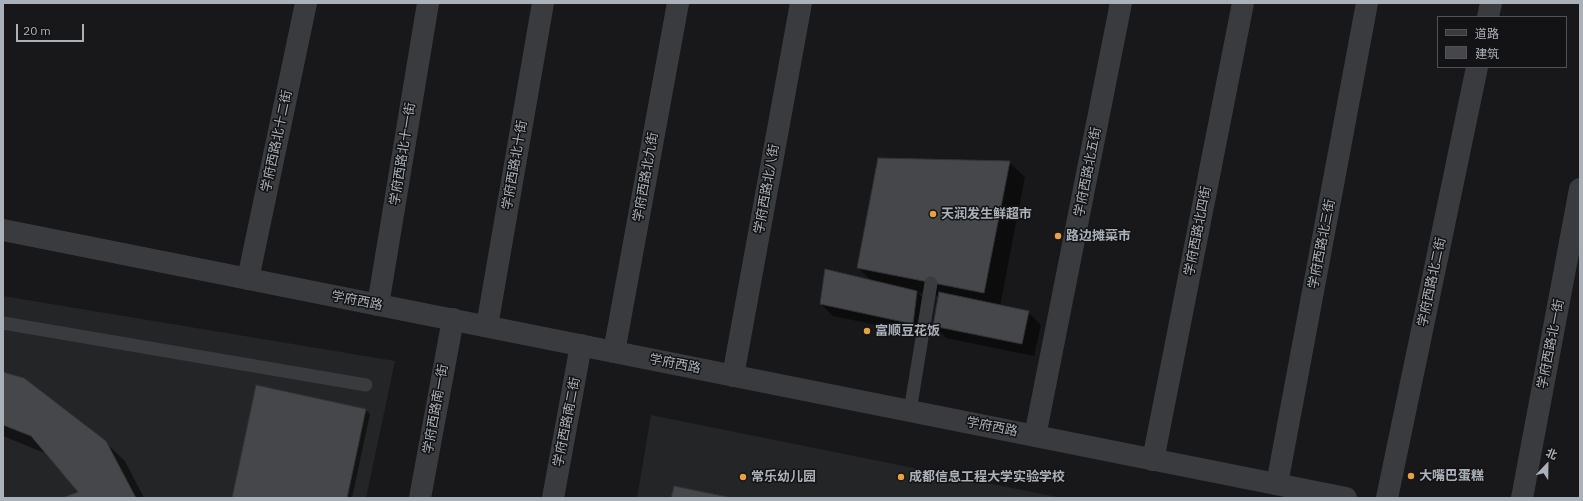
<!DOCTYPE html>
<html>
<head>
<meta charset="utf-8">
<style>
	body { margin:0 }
	#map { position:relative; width:1583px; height:501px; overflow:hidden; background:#18181a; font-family:"IBM Plex Sans","Noto Sans SC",sans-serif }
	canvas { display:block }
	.frame { position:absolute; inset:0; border:4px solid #abb1b9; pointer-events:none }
	.legend { position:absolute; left:1437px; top:16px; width:130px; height:52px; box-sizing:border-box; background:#131315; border:1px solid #505257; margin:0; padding:5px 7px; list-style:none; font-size:12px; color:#abb1b9 }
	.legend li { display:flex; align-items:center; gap:8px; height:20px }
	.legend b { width:20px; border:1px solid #505257 }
	.north { position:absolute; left:1527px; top:445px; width:40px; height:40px; -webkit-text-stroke:3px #131315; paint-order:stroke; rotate:22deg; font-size:11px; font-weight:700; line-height:16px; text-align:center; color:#abb1b9 }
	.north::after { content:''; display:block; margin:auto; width:14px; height:18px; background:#abb1b9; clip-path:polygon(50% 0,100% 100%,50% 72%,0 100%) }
	.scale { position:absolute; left:16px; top:24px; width:68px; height:18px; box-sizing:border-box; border:2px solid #abb1b9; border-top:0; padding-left:5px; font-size:12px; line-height:14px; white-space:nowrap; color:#abb1b9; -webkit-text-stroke:3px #131315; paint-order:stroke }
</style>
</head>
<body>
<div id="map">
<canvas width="1583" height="501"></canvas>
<div class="frame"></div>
<ul class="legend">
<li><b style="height:5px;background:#393b3f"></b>道路</li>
<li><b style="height:11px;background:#45474a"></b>建筑</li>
</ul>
<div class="north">北</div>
<div class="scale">20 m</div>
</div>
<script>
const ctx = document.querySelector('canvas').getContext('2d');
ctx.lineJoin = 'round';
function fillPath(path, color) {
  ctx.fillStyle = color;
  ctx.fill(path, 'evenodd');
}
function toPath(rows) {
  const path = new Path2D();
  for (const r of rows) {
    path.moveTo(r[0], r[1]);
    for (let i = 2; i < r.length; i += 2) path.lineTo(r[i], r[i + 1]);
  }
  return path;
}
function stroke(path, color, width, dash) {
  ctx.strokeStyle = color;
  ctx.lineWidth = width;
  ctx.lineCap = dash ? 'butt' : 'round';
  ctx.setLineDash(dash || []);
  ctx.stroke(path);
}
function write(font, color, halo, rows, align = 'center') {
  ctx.font = font + ' "IBM Plex Sans","Noto Sans SC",sans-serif';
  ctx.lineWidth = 3;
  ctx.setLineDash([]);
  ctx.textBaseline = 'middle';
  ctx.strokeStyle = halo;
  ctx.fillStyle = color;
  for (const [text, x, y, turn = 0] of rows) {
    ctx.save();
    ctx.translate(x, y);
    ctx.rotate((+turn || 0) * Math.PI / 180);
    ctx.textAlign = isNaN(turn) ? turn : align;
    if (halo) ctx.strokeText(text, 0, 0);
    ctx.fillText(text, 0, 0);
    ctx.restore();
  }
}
const built = toPath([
	[3,296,395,361,366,498,3,498],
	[651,415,1062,498,637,498]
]);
const shadow = toPath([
	[1009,162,1025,177,1000,306,1028,312,1041,325,1034,356,946,338,934,325,939,296,917,292,929,305,925,335,833,316,821,304,872,281,858,268],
	[3,373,105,442,125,461,144,498,65,498,80,493,47,454,3,436],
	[256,386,366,410,370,414,352,498,233,498]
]);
const building = toPath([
	[878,158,1010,161,984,293,857,268,878,158],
	[825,269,917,291,913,324,820,304,825,269],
	[939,292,1029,311,1022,344,933,326,939,292],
	[3,372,24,378,106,441,136,498,62,498,78,492,31,436,3,425,3,372],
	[256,385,366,409,347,498,232,498,256,385],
	[674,486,733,498,671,498,674,486]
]);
const service = toPath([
	[3,323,366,385],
	[910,411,931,283]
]);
const minor = toPath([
	[1488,17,1491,3],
	[248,279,306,3],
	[378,305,428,3],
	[487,326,543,3],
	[614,352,678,3],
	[733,376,801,3],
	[1035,436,1121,3],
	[1153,460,1243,3],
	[1277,484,1367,3],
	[420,498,453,319],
	[553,498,581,345],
	[1387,498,1477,67],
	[1522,498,1580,189]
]);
const tertiary = toPath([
	[3,230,1346,498]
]);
const markers = [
	[933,214,4,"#e9a142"],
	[1058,236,4,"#e9a142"],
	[867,331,4,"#e9a142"],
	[1411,476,4,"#e9a142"],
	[743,477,4,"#e9a142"],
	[901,477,4,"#e9a142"]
];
const streetNames = [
	["学府西路北十二街",277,141,-78],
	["学府西路北十一街",403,154,-81],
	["学府西路北十街",515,165,-80],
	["学府西路北五街",1088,172,-79],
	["学府西路北九街",646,177,-80],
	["学府西路北八街",767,189,-80],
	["学府西路北四街",1198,231,-79],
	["学府西路北三街",1322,244,-79],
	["学府西路北二街",1432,282,-78],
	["学府西路",357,301,11],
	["学府西路北一街",1551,344,-79],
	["学府西路",675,364,11],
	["学府西路南一街",436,409,-80],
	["学府西路南二街",567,422,-79],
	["学府西路",992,427,11]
];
const poiNames = [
	["天润发生鲜超市",941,214],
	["路边摊菜市",1066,236],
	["富顺豆花饭",875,331],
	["大嘴巴蛋糕",1419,476],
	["常乐幼儿园",751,477],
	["成都信息工程大学实验学校",909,477]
];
fillPath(built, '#242527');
fillPath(shadow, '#0007');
fillPath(building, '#45474a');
stroke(building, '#323336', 1);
stroke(service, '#393b3f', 13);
stroke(minor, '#393b3f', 22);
stroke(tertiary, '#393b3f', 22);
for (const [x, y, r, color] of markers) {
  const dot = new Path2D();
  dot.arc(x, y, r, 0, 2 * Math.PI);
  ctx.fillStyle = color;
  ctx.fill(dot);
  stroke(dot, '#131315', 1.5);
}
write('13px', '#abb1b9', '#131315', streetNames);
write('bold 13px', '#abb1b9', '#131315', poiNames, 'left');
</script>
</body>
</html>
